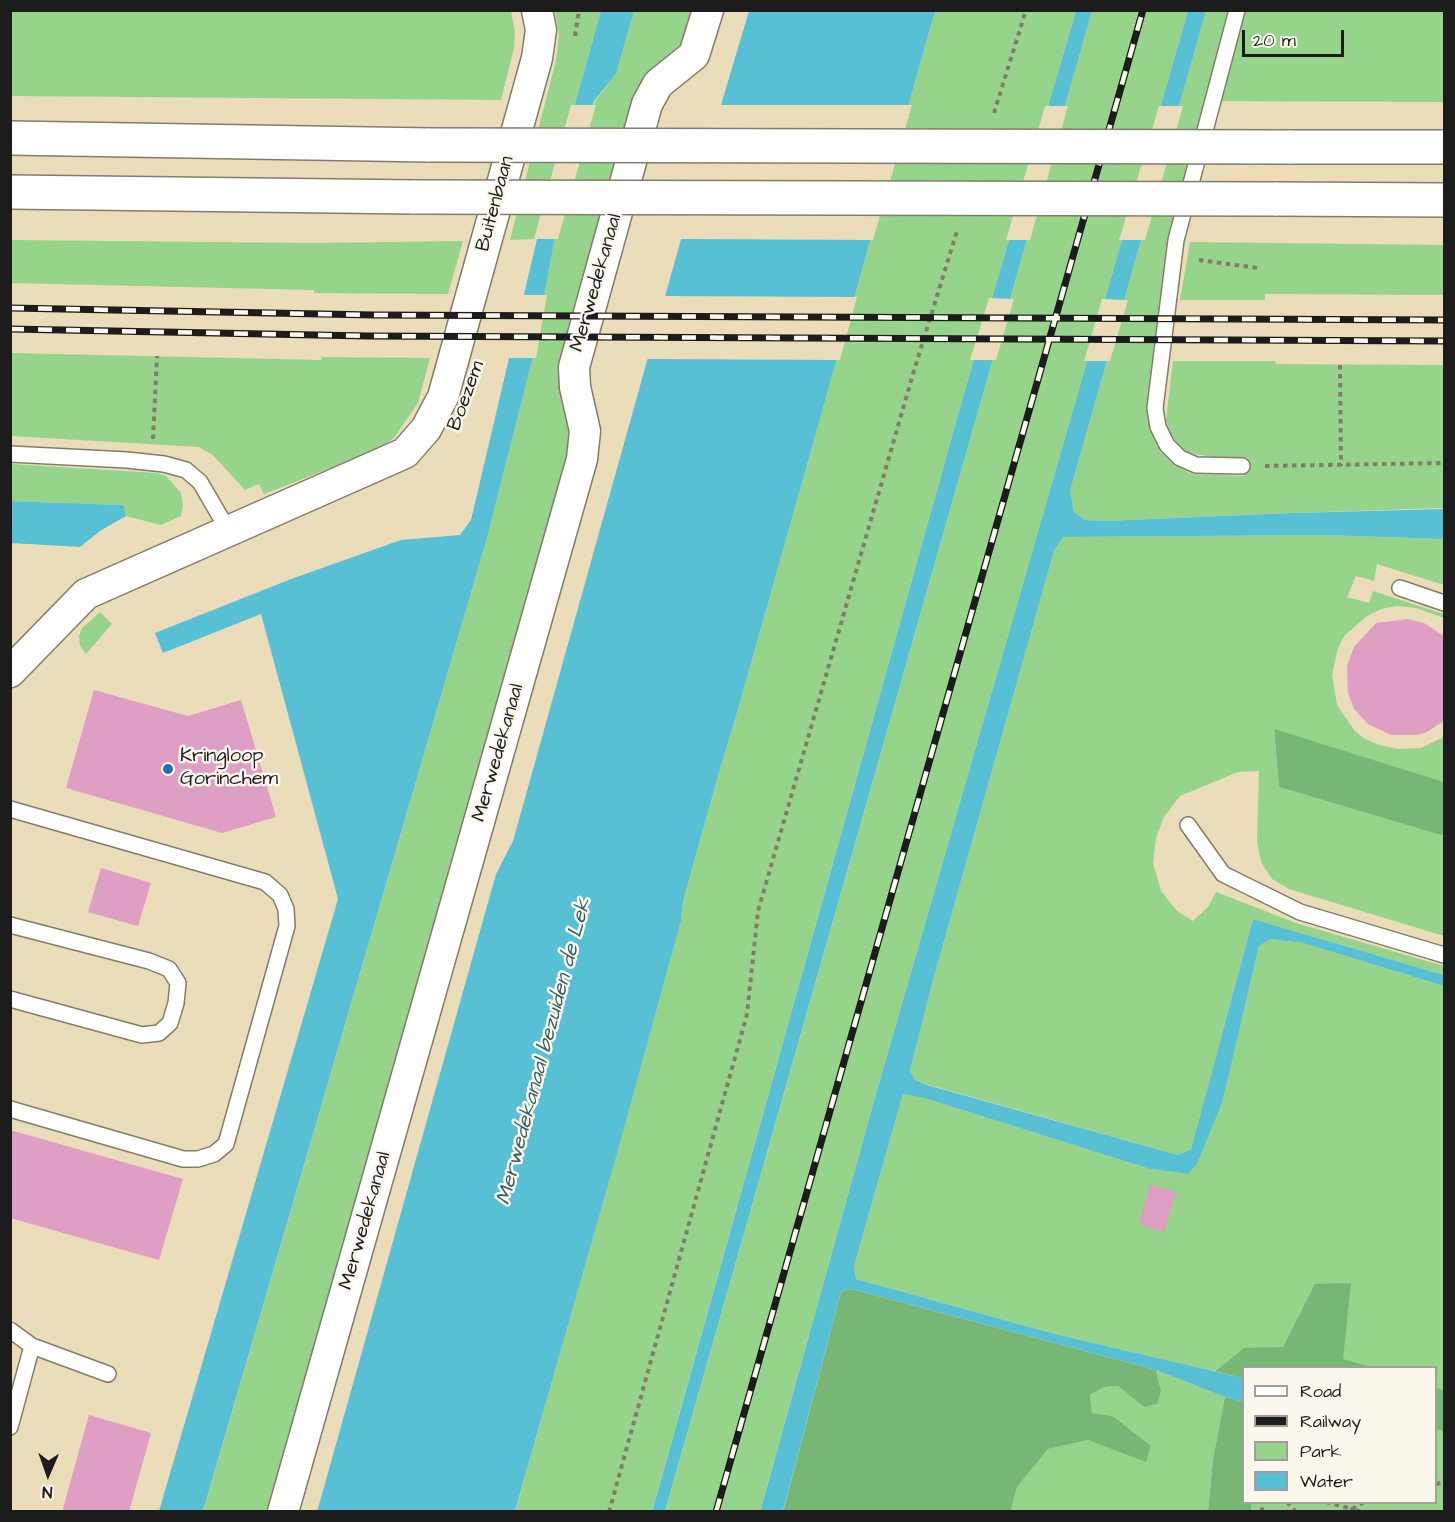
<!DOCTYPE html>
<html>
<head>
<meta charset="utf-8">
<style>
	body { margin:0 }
	#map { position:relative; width:1455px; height:1522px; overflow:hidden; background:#ebddb9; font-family:"Architects Daughter",sans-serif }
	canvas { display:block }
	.frame { position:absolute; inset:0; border:12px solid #1c1c1c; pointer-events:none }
	.legend { position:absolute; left:1242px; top:1366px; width:195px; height:138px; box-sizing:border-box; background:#fbf7ec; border:2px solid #a29f99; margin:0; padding:8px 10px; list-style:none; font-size:18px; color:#1c1c1c }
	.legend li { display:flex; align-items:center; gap:12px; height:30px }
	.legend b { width:30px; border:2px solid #a29f99 }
	.north { position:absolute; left:18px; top:1444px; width:60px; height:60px; -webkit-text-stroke:4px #fbf7ec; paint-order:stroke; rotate:182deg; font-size:16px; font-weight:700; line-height:24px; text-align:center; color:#1c1c1c }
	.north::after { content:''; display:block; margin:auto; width:21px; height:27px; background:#1c1c1c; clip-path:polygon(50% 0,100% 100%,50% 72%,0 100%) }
	.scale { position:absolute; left:1242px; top:30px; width:102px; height:27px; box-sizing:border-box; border:3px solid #1c1c1c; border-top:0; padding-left:8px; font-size:18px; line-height:21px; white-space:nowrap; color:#1c1c1c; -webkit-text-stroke:4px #fbf7ec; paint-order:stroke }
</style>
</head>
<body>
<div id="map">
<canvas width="1455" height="1522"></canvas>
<div class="frame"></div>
<ul class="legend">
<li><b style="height:8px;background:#fff"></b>Road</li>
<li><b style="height:8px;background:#1c1c1c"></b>Railway</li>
<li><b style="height:16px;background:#95d48a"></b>Park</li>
<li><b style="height:16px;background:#58c0d5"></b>Water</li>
</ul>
<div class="north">N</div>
<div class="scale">20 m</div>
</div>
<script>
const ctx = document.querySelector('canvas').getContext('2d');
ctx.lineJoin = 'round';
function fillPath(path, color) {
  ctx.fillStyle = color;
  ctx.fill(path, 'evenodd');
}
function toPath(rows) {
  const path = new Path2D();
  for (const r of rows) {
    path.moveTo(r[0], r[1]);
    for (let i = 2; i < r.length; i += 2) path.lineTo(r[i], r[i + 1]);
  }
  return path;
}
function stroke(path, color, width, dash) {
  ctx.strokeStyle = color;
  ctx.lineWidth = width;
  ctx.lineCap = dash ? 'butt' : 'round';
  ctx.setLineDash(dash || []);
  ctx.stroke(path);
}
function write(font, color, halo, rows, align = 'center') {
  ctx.font = font + ' "Architects Daughter",sans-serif';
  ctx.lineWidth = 5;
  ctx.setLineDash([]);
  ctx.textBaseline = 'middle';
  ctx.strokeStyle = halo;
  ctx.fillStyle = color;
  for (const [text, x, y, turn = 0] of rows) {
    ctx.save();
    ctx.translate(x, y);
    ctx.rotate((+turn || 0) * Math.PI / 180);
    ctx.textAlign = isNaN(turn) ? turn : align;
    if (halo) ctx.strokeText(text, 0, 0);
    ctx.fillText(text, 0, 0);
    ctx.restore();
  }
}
const green = toPath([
	[511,11,515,32,514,48,501,100,11,96,11,11],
	[555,11,601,11,537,239,510,240,556,60,559,34],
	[634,11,699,11,688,50,649,81,573,425,571,474,308,1369,270,1511,203,1512,487,538,532,361,556,232,575,165,595,101,616,74],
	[935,11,1076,11,963,397,652,1511,515,1512,618,1149,681,921,683,901,720,769,739,706],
	[1092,11,1188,11,874,1101,760,1511,665,1512],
	[1206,11,1444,11,1444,102,1204,101,1167,245,1147,409,1150,431,1160,451,1176,466,1192,474,1244,476,1243,457,1214,457,1189,453,1179,446,1170,432,1166,420,1173,361,1275,361,1276,364,1444,365,1444,508,1292,513,1104,521,1085,520,1074,512,1070,491],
	[11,240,313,243,463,241,448,294,314,293,314,290,11,283],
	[1190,242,1444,245,1444,295,1265,294,1265,300,1180,300],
	[10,353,321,360,322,357,430,358,418,403,394,438,379,449,264,494,259,484,245,490,213,455,199,447,11,436],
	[10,464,157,473,166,476,181,493,183,505,181,516,161,525,126,516,122,505,11,501],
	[1323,535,1444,539,1444,585,1377,564,1374,581,1356,576,1347,597,1369,603,1373,591,1444,614,1444,618,1416,608,1397,606,1381,609,1367,616,1345,635,1338,648,1332,675,1337,705,1355,731,1365,739,1379,745,1399,749,1421,748,1444,737,1444,782,1274,730,1279,787,1444,836,1444,936,1289,889,1272,879,1261,862,1257,841,1259,771,1238,772,1180,796,1164,817,1156,838,1153,863,1161,891,1177,911,1193,921,1208,907,1216,892,1296,923,1444,966,1444,975,1253,919,1191,1149,1178,1155,915,1081,910,1071,933,980,1054,551,1063,537],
	[100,612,112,624,86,654,80,646,79,636,82,628],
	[1269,939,1303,943,1444,986,1444,1511,1251,1511,1251,1502,1436,1502,1436,1368,1244,1368,1243,1378,1055,1334,856,1279,854,1266,903,1094,924,1098,1150,1169,1187,1174,1223,1100,1259,946],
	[1156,1370,1225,1397,1213,1459,1208,1511,1011,1512,1017,1487,1048,1449,1088,1440,1146,1461,1151,1446,1113,1416,1092,1413,1090,1395,1104,1387,1118,1386,1144,1407,1161,1391]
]);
const forest = toPath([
	[1274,729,1444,782,1444,836,1279,787],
	[1351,1283,1343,1359,1371,1367,1244,1368,1243,1378,1216,1371,1244,1348,1283,1347,1315,1284],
	[851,1289,1156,1370,1161,1391,1157,1404,1144,1407,1118,1386,1104,1387,1090,1395,1092,1413,1113,1416,1151,1446,1146,1462,1088,1440,1048,1449,1017,1487,1011,1511,783,1512,841,1292],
	[1436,1388,1444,1390,1444,1431,1436,1429],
	[1225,1397,1243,1402,1244,1502,1251,1503,1251,1511,1208,1512,1213,1459]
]);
const water = toPath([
	[601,11,634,11,616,74,594,101,575,165,556,232,532,361,487,538,203,1511,159,1511,338,899,261,614,163,653,155,633,291,579,401,540,460,535,471,520,537,239],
	[749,11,935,11,739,706,720,769,683,901,681,921,618,1150,515,1511,317,1512,496,874,513,841,683,232],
	[1076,11,1092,11,665,1511,652,1512,963,397],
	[1188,11,1206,11,1070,491,1074,512,1085,520,1104,521,1292,513,1444,509,1444,539,1323,535,1063,537,1054,551,933,980,910,1071,915,1080,927,1085,1178,1155,1191,1149,1253,919,1444,975,1444,986,1303,943,1270,939,1259,946,1223,1100,1197,1164,1188,1174,1150,1169,924,1098,903,1094,854,1266,856,1279,1055,1334,1243,1378,1243,1402,1225,1397,1156,1370,851,1289,841,1292,783,1511,760,1512,874,1101],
	[10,501,123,505,126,516,100,531,80,547,11,543]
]);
const pier = toPath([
	[571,105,596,105,558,239,534,239],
	[719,105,912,105,873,240,678,239],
	[1045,106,1068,106,1030,240,1006,240],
	[1159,106,1183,106,1145,240,1119,240],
	[521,295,547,295,536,358,506,358],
	[662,296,857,297,840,360,645,359],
	[989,298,1014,299,996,360,970,360],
	[1102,299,1128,300,1110,361,1084,361]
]);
const building = toPath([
	[1408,619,1424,623,1444,636,1444,721,1427,732,1417,735,1391,735,1368,724,1354,709,1348,693,1347,666,1354,647,1376,623],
	[94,690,188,716,241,700,276,817,222,833,66,788],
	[101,868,151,883,138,926,88,912],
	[10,1130,183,1179,159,1260,10,1218],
	[1150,1185,1176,1192,1164,1232,1139,1224],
	[89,1415,151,1433,129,1512,62,1512]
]);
const path = toPath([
	[575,36,579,10],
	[994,113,1026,10],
	[1199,260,1258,268],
	[1340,365,1341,466],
	[153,439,157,356],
	[1265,466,1444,463],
	[1436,1484,1444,1482],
	[1287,1502,1296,1512],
	[1326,1502,1352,1509,1364,1502],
	[609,1512,747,1014,758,911,913,374,957,231],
	[1262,1512,1262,1502],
	[1355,1512,1352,1509,1362,1512]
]);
const lane = toPath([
	[1237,10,1176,240,1155,408,1158,427,1167,445,1180,458,1196,465,1242,466],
	[10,454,127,460,164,464,186,470,200,482,228,530],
	[1400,588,1444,603],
	[10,809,265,882,280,895,286,909,287,926,226,1144,214,1154,198,1159,183,1159,10,1109],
	[1188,825,1223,874,1300,912,1444,955],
	[10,925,149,961,169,969,178,983,176,1003,170,1023,159,1033,142,1035,10,999],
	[10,1330,32,1346,108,1374],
	[10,1427,32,1346]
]);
const street = toPath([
	[10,672,86,594,405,453,426,429,443,397,537,58,541,30,537,10],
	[283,1512,582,459,585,431,575,387,574,367,647,104,658,84,694,55,708,10]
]);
const highway = toPath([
	[10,138,430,145],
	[1289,147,1444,147],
	[10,192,415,197],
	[1274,199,1444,200]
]);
const rail = toPath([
	[10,308,374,315,1444,320],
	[10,329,367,336,1444,341],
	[716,1512,1143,10]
]);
const highwayBridge = toPath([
	[430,145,1289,147],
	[415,197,1274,199]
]);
const markers = [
	[168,769,6,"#1f6fb2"]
];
const streetNames = [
	["Buitenbaan",496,204,-75],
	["Merwedekanaal",597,283,-74],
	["Boezem",467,396,-70],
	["Merwedekanaal",499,753,-74],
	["Merwedekanaal",366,1221,-74]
];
const poiNames = [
	["Kringloop",180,757],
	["Gorinchem",180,780]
];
const waterNames = [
	["Merwedekanaal bezuiden de Lek",545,1052,-75]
];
fillPath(green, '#95d48a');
fillPath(forest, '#78b676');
fillPath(water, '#58c0d5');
fillPath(pier, '#ebddb9');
fillPath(building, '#df9ec4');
stroke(lane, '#847c6a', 18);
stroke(street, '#847c6a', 33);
stroke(highway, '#847c6a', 36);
stroke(path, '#847c6a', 4, [4.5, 4.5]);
stroke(lane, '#fff', 15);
stroke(street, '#fff', 30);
stroke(highway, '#fff', 33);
stroke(rail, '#1c1c1c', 7);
stroke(rail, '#fbf7ec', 4.5, [14]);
stroke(highwayBridge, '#847c6a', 36, []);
stroke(highwayBridge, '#fff', 33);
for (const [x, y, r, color] of markers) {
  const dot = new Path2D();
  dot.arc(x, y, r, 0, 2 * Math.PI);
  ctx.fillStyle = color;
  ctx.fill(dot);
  stroke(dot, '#fbf7ec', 2);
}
write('20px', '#1c1c1c', '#fbf7ec', streetNames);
write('20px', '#1c1c1c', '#fbf7ec', poiNames, 'left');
write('italic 21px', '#345e66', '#fbf7ec', waterNames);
</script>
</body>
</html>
